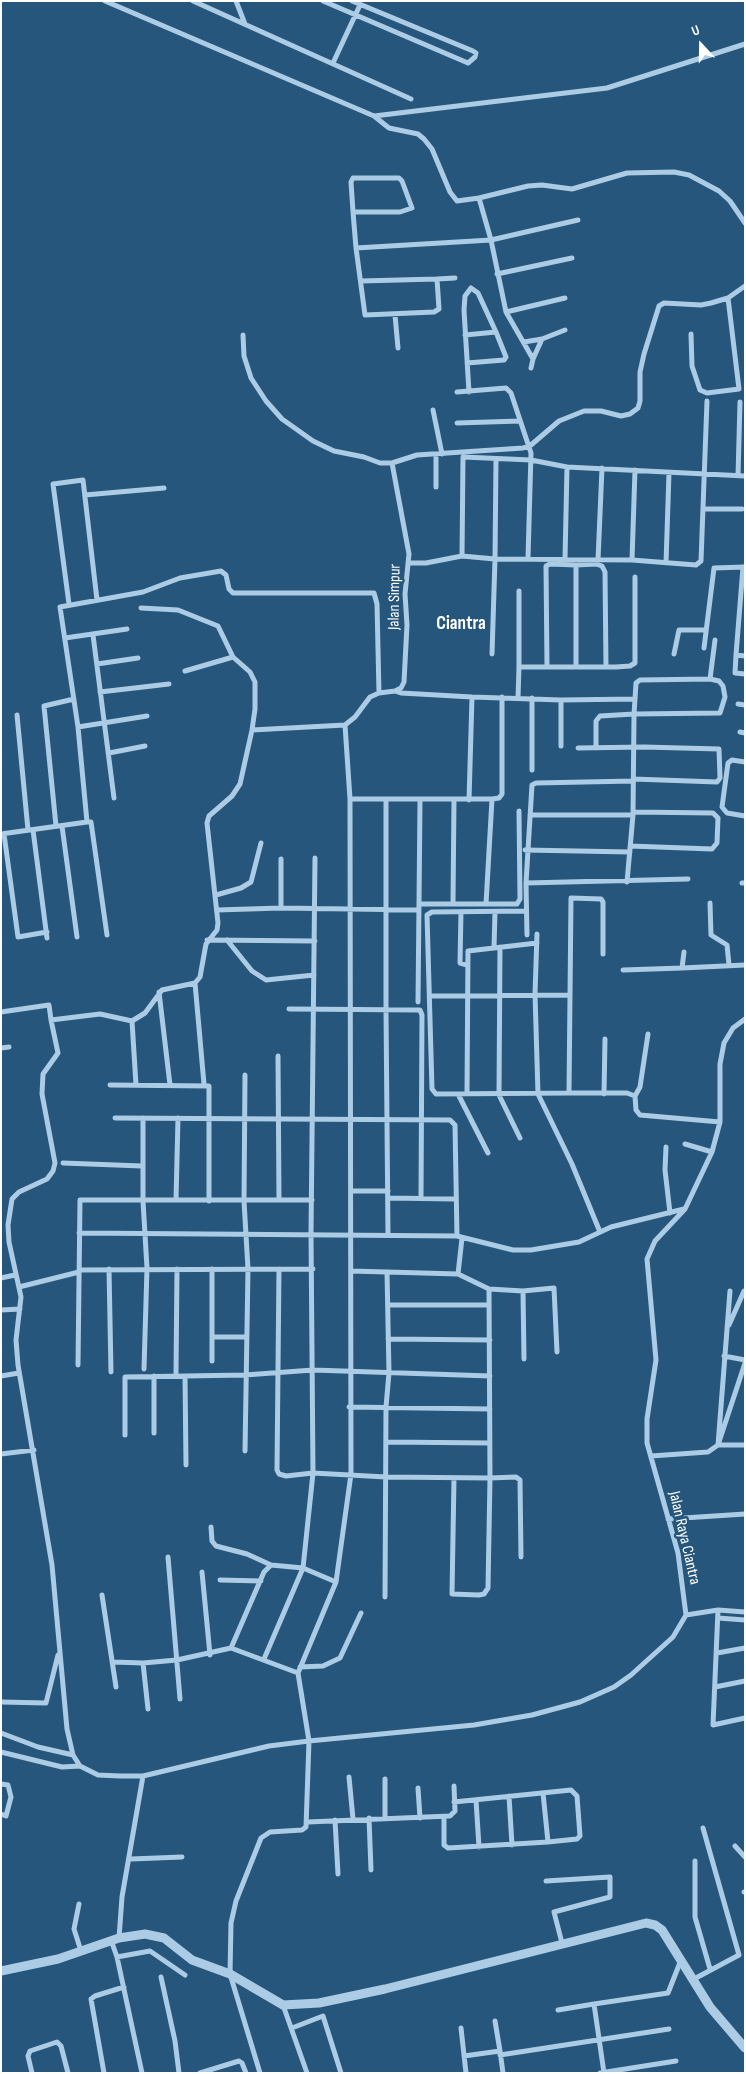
<!DOCTYPE html>
<html>
<head>
<meta charset="utf-8">
<style>
	body { margin:0 }
	#map { position:relative; width:746px; height:2074px; overflow:hidden; background:#26567c; font-family:"Sofia Sans Condensed",sans-serif }
	canvas { display:block }
	.frame { position:absolute; inset:0; border:2px solid #fff; pointer-events:none }
	.north { position:absolute; left:676px; top:20px; width:50px; height:50px; -webkit-text-stroke:4px #26567c; paint-order:stroke; rotate:339deg; font-size:14px; font-weight:700; line-height:20px; text-align:center; color:#fff }
	.north::after { content:''; display:block; margin:auto; width:18px; height:22px; background:#fff; clip-path:polygon(50% 0,100% 100%,50% 72%,0 100%) }
</style>
</head>
<body>
<div id="map">
<canvas width="746" height="2074"></canvas>
<div class="frame"></div>
<div class="north">U</div>
</div>
<script>
const ctx = document.querySelector('canvas').getContext('2d');
ctx.lineJoin = 'round';
function toPath(rows) {
  const path = new Path2D();
  for (const r of rows) {
    path.moveTo(r[0], r[1]);
    for (let i = 2; i < r.length; i += 2) path.lineTo(r[i], r[i + 1]);
  }
  return path;
}
function stroke(path, color, width, dash) {
  ctx.strokeStyle = color;
  ctx.lineWidth = width;
  ctx.lineCap = dash ? 'butt' : 'round';
  ctx.setLineDash(dash || []);
  ctx.stroke(path);
}
function write(font, color, halo, rows, align = 'center') {
  ctx.font = font + ' "Sofia Sans Condensed",sans-serif';
  ctx.lineWidth = 5;
  ctx.setLineDash([]);
  ctx.textBaseline = 'middle';
  ctx.strokeStyle = halo;
  ctx.fillStyle = color;
  for (const [text, x, y, turn = 0] of rows) {
    ctx.save();
    ctx.translate(x, y);
    ctx.rotate((+turn || 0) * Math.PI / 180);
    ctx.textAlign = isNaN(turn) ? turn : align;
    if (halo) ctx.strokeText(text, 0, 0);
    ctx.fillText(text, 0, 0);
    ctx.restore();
  }
}
const minor = toPath([
	[105,1,374,116,607,88,745,44],
	[193,1,411,99],
	[236,1,245,24],
	[323,1,468,63,475,57,476,53,473,51,352,1],
	[333,63,360,5],
	[374,116,389,128,418,134,424,139,432,149,450,192,457,201,479,198,528,186,542,185,572,189,627,173,674,172,689,175,719,191,730,201,745,223],
	[353,212,351,182,353,178,399,178,402,181,412,208,400,212,353,212,356,248,491,240,479,198],
	[356,248,365,315,434,312,439,309,437,279,361,281],
	[497,274,572,258],
	[437,279,455,278],
	[506,312,565,298],
	[395,315,398,348],
	[691,334,692,366,700,390,707,393,739,389,728,298],
	[243,335,244,356,251,378,266,401,282,419,313,441,334,451,364,457,380,463,392,463],
	[465,335,496,332,506,357,504,360,467,363],
	[524,342,542,339,565,330],
	[533,359,542,339],
	[531,368,533,359,506,312,491,240,578,220],
	[457,392,506,388,511,393,531,453,528,558],
	[469,392,464,310,465,296,471,288,478,293,496,332],
	[433,410,442,454],
	[457,423,520,421],
	[436,454,436,487],
	[567,467,745,476],
	[738,476,740,402],
	[85,495,164,488],
	[703,509,742,509],
	[565,559,567,467,531,460,463,457,462,556,495,559,632,560,696,565,701,561,707,401],
	[598,560,602,468],
	[632,560,635,470],
	[408,563,426,563,462,556],
	[666,563,669,473],
	[743,567,736,655,745,656],
	[69,604,53,484,83,480,97,600],
	[141,608,178,610,218,626,233,657,250,672,255,682,255,709,252,730],
	[93,635,114,798],
	[65,638,127,629],
	[704,648,714,568,745,567],
	[492,654,495,559,496,459],
	[674,654,679,630,706,630],
	[736,655,735,673,745,674],
	[97,664,138,658],
	[547,666,546,566,550,564,576,565],
	[576,666,576,565,596,564,602,566,605,572,606,667],
	[519,667,519,591],
	[185,671,233,657],
	[710,679,715,640],
	[395,691,401,693,472,697,561,700,635,699],
	[100,692,169,684],
	[518,698,519,667,616,667,630,666,635,663,635,577],
	[532,698,532,770],
	[738,704,745,705],
	[17,715,28,830],
	[345,725,355,717,370,697,379,693,395,691,401,688,404,682,407,625,405,594,409,554,392,463,417,455,523,448,531,445,559,421,584,411,601,411,621,416,630,414,638,408,640,401,640,372,644,354,659,306,664,303,701,305,711,303,728,298,745,286],
	[78,727,147,716],
	[740,732,745,733],
	[561,746,561,700],
	[578,748,644,747,719,749,720,778,717,782,633,779],
	[596,748,596,721,600,716,634,714,720,713,725,697,723,686,719,681,710,679,640,680,636,683,635,699,634,714,634,717,633,815,627,882],
	[109,753,145,746],
	[745,762,732,760,728,763,722,807,727,813,745,816],
	[350,799,492,799,486,904],
	[492,799,499,798,502,794,502,697],
	[386,800,386,1007],
	[469,800,472,697],
	[530,815,633,815],
	[87,822,91,822,107,935],
	[56,826,44,706,74,699],
	[62,826,77,937],
	[33,830,47,938],
	[1,834,87,822,78,727,60,607,143,592,180,578,221,571,226,575,229,589,233,593,374,593,377,604,379,693],
	[4,834,18,937,47,932],
	[630,846,712,849,717,843,718,818,713,813,633,812],
	[525,850,630,852],
	[281,859,281,908],
	[526,883,688,879],
	[742,883,745,883],
	[216,895,241,888,251,882,261,843],
	[453,903,454,800],
	[710,903,711,935,727,945,729,965],
	[419,904,420,801],
	[217,910,281,908,419,910],
	[526,911,432,912,427,915,432,1089,436,1094,569,1093,571,898,601,899,603,902,603,954],
	[461,912,460,963,467,965],
	[537,934,535,994,538,1094,572,1164,600,1232],
	[527,935,526,883,532,785,536,783,633,781],
	[207,940,315,941],
	[227,940,252,971,266,980,314,975],
	[500,947,499,1095,520,1138],
	[494,948,495,912],
	[684,952,682,968,745,965],
	[623,970,682,968],
	[159,992,170,1085],
	[430,996,570,995],
	[418,1002,419,904,517,904,520,899,519,811],
	[289,1009,420,1010,422,1015,421,1198],
	[386,1010,388,1235],
	[1,1012,49,1005,51,1020],
	[132,1021,100,1014,51,1020,58,1053,43,1074,42,1094,55,1163,53,1171,47,1179,19,1192,12,1199,8,1225,9,1242,21,1297,16,1340,18,1365,52,1565,67,1729,73,1755,80,1766,98,1775,120,1776,143,1776,269,1746,309,1741,298,1673,336,1582,351,1474,350,799,345,725],
	[1,1048,9,1047],
	[278,1056,279,1200],
	[245,1075,244,1201,248,1269,245,1451],
	[204,1084,195,983,200,977,206,944,217,930,218,923,207,823,209,816,232,796,240,784,252,730,345,725],
	[110,1085,209,1086,209,1201],
	[136,1085,132,1021,145,1013,162,990,195,983],
	[569,1093,627,1093,635,1096,636,1110,640,1115,720,1122],
	[458,1094,488,1153],
	[467,1094,468,951,537,943],
	[604,1094,605,1039],
	[635,1096,640,1087,648,1034],
	[115,1118,450,1120,455,1125,457,1236],
	[143,1118,143,1201,147,1268,144,1369],
	[685,1144,712,1152],
	[666,1147,665,1170,670,1213],
	[63,1163,142,1166],
	[351,1191,388,1191],
	[388,1198,455,1199],
	[176,1200,178,1118],
	[79,1233,457,1236,513,1250,531,1250,579,1242,611,1227,684,1209],
	[109,1269,111,1372],
	[212,1269,212,1361],
	[279,1269,277,1470,279,1474,286,1476,313,1473,386,1477,490,1478,489,1289],
	[79,1270,313,1269],
	[351,1271,458,1274,489,1289,523,1291,554,1288,557,1352],
	[458,1274,462,1238],
	[1,1278,15,1275],
	[19,1287,79,1272],
	[523,1291,524,1359],
	[388,1305,489,1305],
	[1,1310,20,1309],
	[729,1325,744,1291],
	[214,1337,246,1337],
	[388,1339,490,1340],
	[724,1356,745,1360],
	[745,1363,718,1445,745,1445],
	[78,1365,80,1200,312,1200],
	[176,1373,177,1269],
	[1,1376,19,1373],
	[154,1376,154,1433],
	[185,1376,186,1465],
	[349,1407,490,1409],
	[125,1435,125,1377,245,1375,313,1370,490,1376],
	[386,1442,490,1443],
	[1,1454,34,1450],
	[651,1456,708,1452,718,1445,730,1291],
	[454,1478,452,1594,479,1595,484,1594,488,1588,490,1478,516,1477,520,1480,521,1557],
	[668,1519,745,1514],
	[211,1527,212,1541,216,1546,247,1554,271,1565],
	[168,1557,180,1699],
	[202,1572,210,1655],
	[220,1580,261,1581],
	[102,1595,116,1687],
	[385,1597,386,1407,389,1373,387,1272],
	[718,1610,713,1725,745,1718],
	[686,1615,718,1610,745,1612],
	[718,1618,745,1620],
	[231,1648,298,1673],
	[717,1653,745,1648],
	[264,1659,303,1568,313,1473,311,1233,315,858],
	[113,1662,143,1663,177,1660,231,1648,264,1572,271,1565,303,1568,336,1582],
	[143,1663,148,1709],
	[300,1667,323,1666,340,1658,361,1613],
	[715,1687,745,1681],
	[1,1702,46,1703,58,1655],
	[1,1733,38,1747,73,1755],
	[1,1752,62,1767,80,1766],
	[349,1777,353,1819],
	[385,1779,385,1818],
	[1,1784,8,1785,11,1797,6,1816,1,1814],
	[418,1788,420,1818],
	[543,1793,548,1842],
	[509,1796,512,1845],
	[476,1800,479,1847],
	[444,1817,444,1845,448,1848,548,1842,577,1839,580,1836,577,1796,571,1790,454,1802],
	[369,1818,371,1870],
	[335,1820,338,1874],
	[308,1822,450,1816,455,1811,454,1786],
	[735,1846,745,1857],
	[131,1859,182,1857],
	[695,1861,695,1917,710,1969],
	[546,1881,610,1877,610,1897,554,1912,562,1943],
	[744,1892,745,1892],
	[79,1904,74,1929,81,1951],
	[119,1938,122,1897,143,1776],
	[111,1940,117,1957,142,2073],
	[117,1957,150,1951,185,1975],
	[161,1977,175,2041,179,2073],
	[694,1979,739,1955,703,1828],
	[283,2005,307,2073],
	[558,2010,594,2004],
	[495,2021,500,2051],
	[292,2028,323,2016,341,2073],
	[461,2028,466,2073],
	[500,2055,669,2029],
	[464,2056,500,2051,503,2073],
	[32,2073,28,2056,30,2051,57,2042,61,2046,68,2073],
	[104,2073,91,1999,95,1996,124,1987],
	[200,2073,239,2061,242,2063,246,2073],
	[260,2073,230,1974,231,1923,236,1901,261,1838,270,1832,302,1830,306,1827,309,1741,474,1725,532,1715,580,1702,614,1687,631,1675,673,1637,686,1615,678,1553,647,1443,647,1419,656,1360,647,1259,655,1241,685,1209,712,1152,720,1122,720,1064,724,1043,733,1028,745,1019],
	[600,2073,676,2061],
	[604,2073,594,2004,668,1993,681,1960]
]);
const tertiary = toPath([
	[1,1971,58,1959,119,1938,145,1934,164,1938,192,1960,230,1974,283,2005,319,2003,385,1989,646,1923,655,1925,662,1930,710,2007,745,2048]
]);
const streetNames = [
	["Jalan Simpur",395,597,-89],
	["Jalan Raya Ciantra",684,1538,77]
];
const quarterNames = [
	["Ciantra",461,624]
];
stroke(minor, '#abcce4', 5);
stroke(tertiary, '#abcce4', 9);
write('16px', '#fff', '#26567c', streetNames);
write('bold 19px', '#fff', '#26567c', quarterNames);
</script>
</body>
</html>
